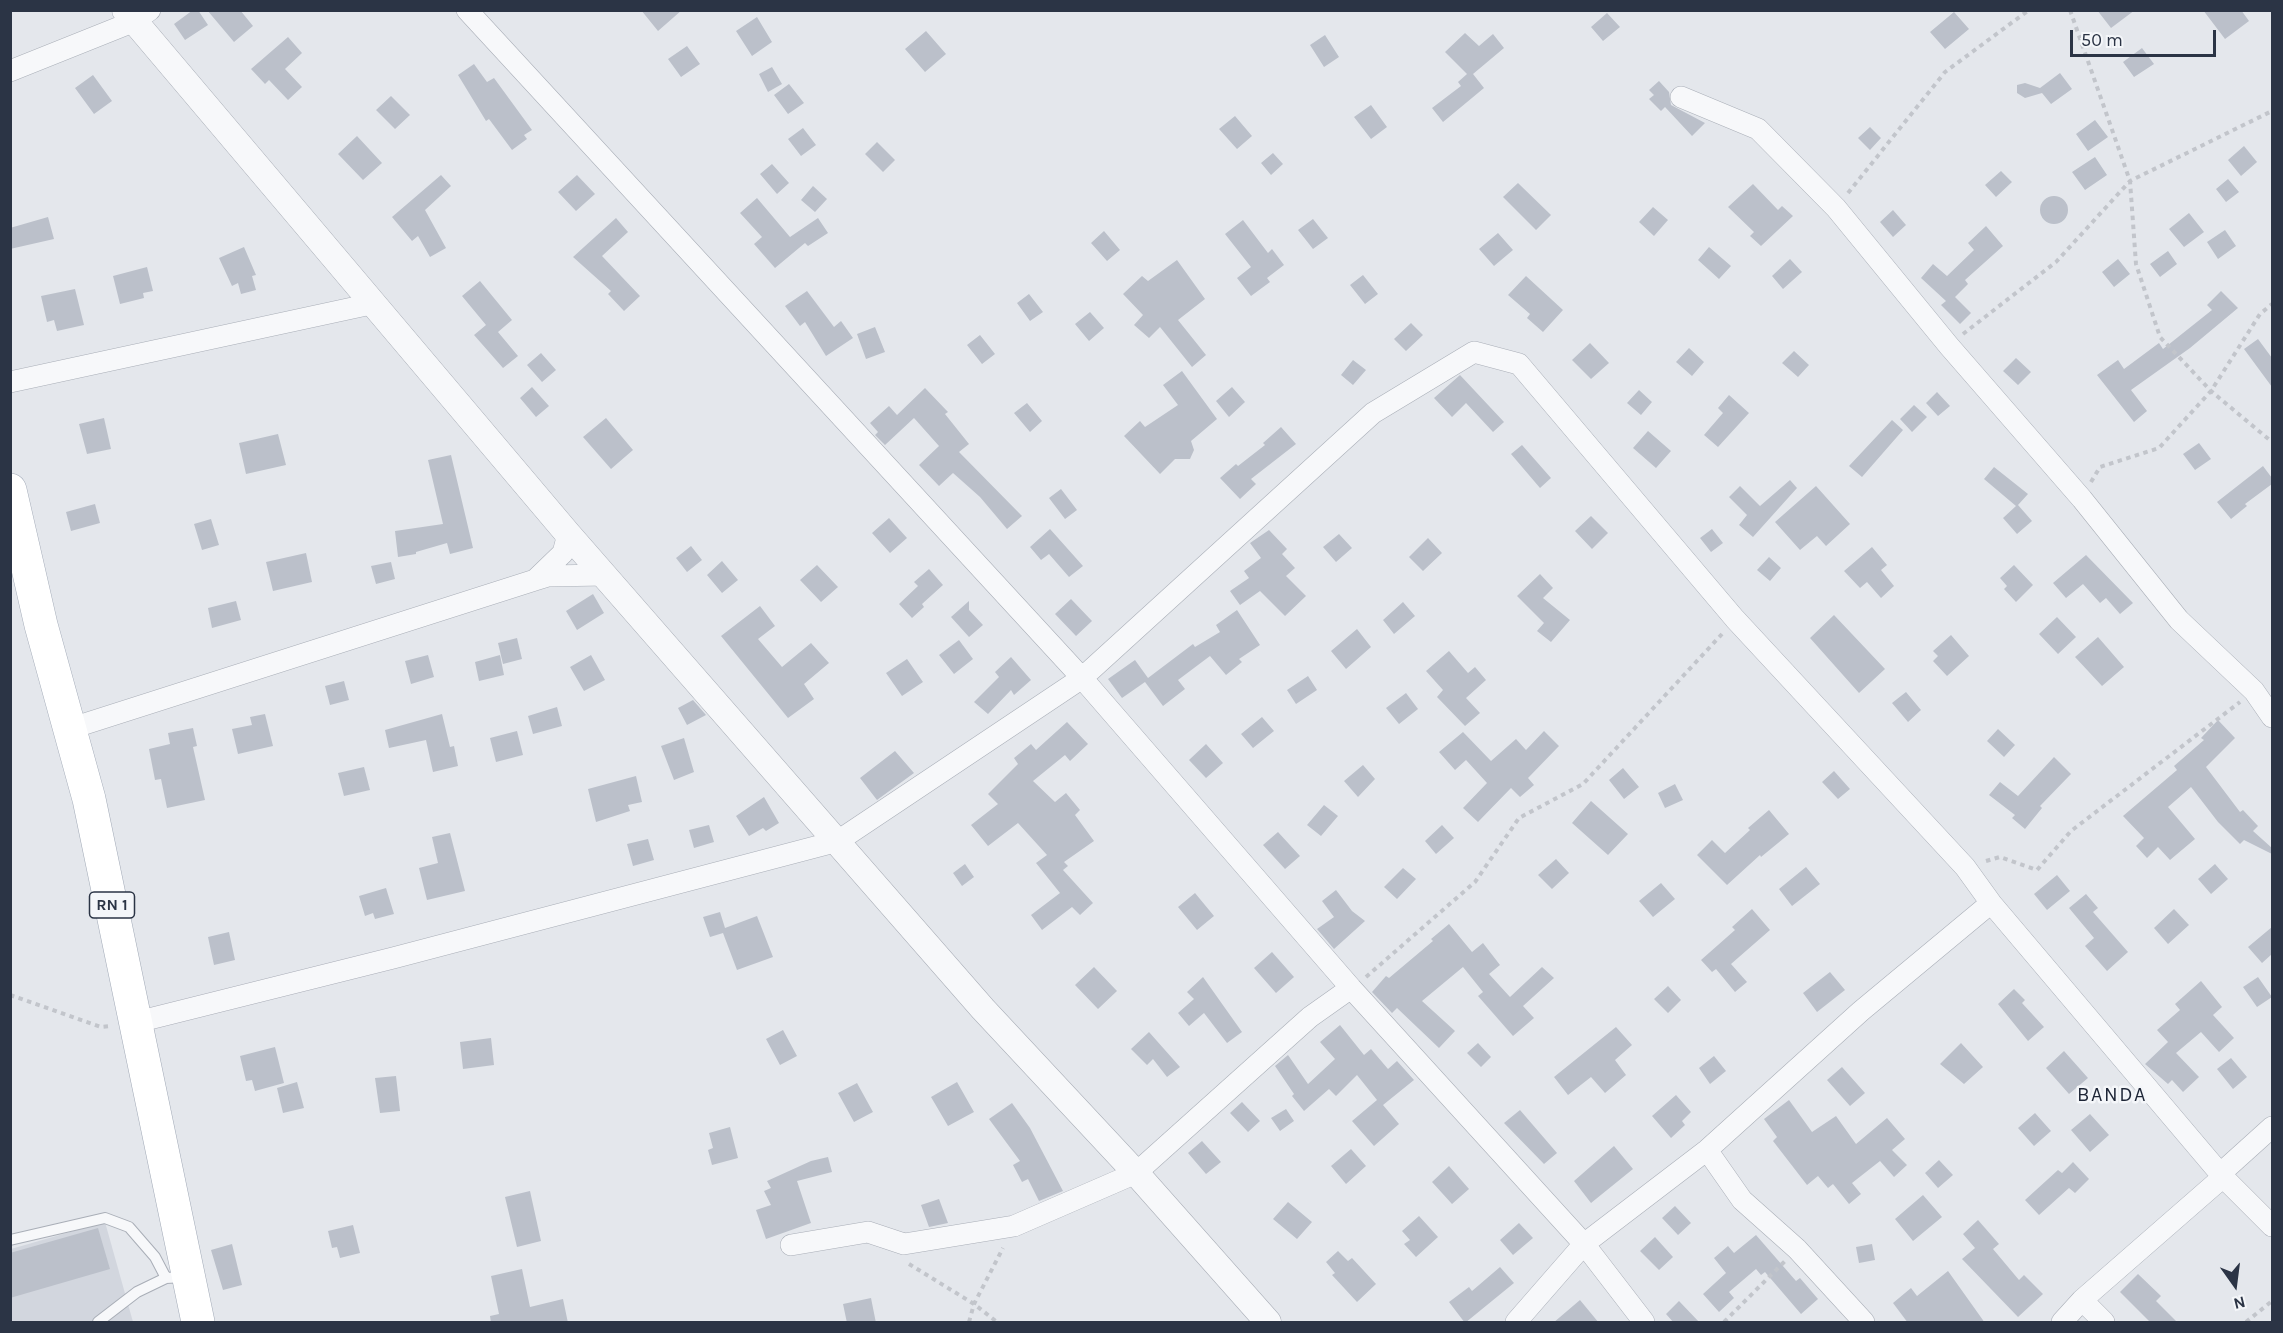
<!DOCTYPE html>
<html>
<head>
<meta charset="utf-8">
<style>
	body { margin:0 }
	#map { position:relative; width:2283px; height:1333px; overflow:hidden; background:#e4e7ec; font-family:Karla,sans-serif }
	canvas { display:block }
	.frame { position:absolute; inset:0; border:12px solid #2b3445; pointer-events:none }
	.north { position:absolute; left:2205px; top:1255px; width:60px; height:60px; -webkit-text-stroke:4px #f4f6f9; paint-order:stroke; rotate:166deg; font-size:16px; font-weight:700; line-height:24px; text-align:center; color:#2b3445 }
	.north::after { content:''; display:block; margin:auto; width:21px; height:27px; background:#2b3445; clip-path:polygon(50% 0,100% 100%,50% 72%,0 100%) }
	.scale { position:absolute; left:2070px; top:30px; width:146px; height:27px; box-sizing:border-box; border:3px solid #2b3445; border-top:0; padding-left:8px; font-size:18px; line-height:21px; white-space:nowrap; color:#2b3445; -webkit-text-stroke:4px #f4f6f9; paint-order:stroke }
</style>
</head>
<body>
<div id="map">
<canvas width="2283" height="1333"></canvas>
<div class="frame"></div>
<div class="north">N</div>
<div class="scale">50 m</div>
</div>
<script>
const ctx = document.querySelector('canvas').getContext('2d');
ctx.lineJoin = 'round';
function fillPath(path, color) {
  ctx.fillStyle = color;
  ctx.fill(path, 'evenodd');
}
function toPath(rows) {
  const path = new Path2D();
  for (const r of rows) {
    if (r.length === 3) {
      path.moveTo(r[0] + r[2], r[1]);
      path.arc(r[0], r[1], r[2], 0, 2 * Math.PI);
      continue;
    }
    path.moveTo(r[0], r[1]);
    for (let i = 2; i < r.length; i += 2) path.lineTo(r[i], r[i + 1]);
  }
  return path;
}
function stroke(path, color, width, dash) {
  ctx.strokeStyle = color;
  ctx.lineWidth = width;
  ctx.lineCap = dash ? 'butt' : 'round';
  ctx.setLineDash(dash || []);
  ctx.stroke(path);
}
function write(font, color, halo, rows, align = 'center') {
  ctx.font = font + ' Karla,sans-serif';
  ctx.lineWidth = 5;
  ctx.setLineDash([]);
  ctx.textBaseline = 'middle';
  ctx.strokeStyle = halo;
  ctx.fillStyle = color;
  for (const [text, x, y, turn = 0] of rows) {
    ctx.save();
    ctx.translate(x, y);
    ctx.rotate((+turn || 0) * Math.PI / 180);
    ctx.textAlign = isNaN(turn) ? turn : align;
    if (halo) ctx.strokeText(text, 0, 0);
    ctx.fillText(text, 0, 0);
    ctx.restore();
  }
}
const built = toPath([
	[105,1222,133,1322,11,1322,11,1249]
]);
const building = toPath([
	[193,10,198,10,208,25,185,40,174,24],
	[207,10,240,10,253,26,234,42],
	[641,10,682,10,658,31],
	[2097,10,2135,10,2111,28],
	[2203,10,2241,10,2249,21,2225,39],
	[1954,12,1969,29,1945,49,1930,32],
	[1607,13,1620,27,1603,41,1591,27],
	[757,17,772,42,752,56,736,31],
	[926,31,946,54,925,72,905,49],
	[1465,33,1479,46,1493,34,1504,48,1473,74,1484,88,1443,122,1432,108,1461,86,1458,82,1467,74,1445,52],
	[1325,35,1339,57,1324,67,1310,45],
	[288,37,302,53,285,69,302,87,288,100,269,80,265,84,251,69],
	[687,46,700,64,681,77,668,59],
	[2142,48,2154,64,2134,77,2123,62],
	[474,64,487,82,494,78,532,130,524,135,527,139,512,150,489,119,486,121,458,75],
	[772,67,782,84,768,92,759,74],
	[2060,73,2072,89,2051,104,2042,93,2025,98,2017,93,2017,85,2025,83,2040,88],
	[93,75,112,101,94,114,75,88],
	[1659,81,1669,92,1671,105,1705,123,1692,136,1665,107,1661,111,1649,99,1654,95,1649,90],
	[789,84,804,103,788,114,774,95],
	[391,96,410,115,395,129,376,110],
	[1371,105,1387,127,1371,139,1354,117],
	[1235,116,1252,136,1237,149,1219,129],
	[2095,120,2108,137,2088,151,2076,134],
	[1870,127,1881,138,1870,150,1858,138],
	[803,128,816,145,801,156,788,139],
	[357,136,382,163,363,180,338,154],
	[877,142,895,160,883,172,865,154],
	[2244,146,2257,162,2241,176,2228,160],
	[1273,153,1283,164,1271,175,1261,163],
	[2095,157,2107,175,2085,190,2072,172],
	[772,164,789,183,777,194,760,174],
	[2001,171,2012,182,1996,197,1985,185],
	[441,175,451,186,425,210,446,248,430,257,418,236,412,241,392,217],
	[577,175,595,194,576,211,558,192],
	[2228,179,2239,192,2226,202,2216,189],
	[1518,183,1551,215,1536,230,1503,197],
	[1753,184,1778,210,1782,206,1793,216,1761,246,1750,236,1754,232,1728,207],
	[813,186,827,199,815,212,801,200],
	[2054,210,14],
	[757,198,790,237,818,218,828,233,808,246,805,243,775,268,754,244,762,237,740,213],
	[1653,207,1668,220,1654,236,1639,222],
	[1893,210,1906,225,1893,237,1880,222],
	[2189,213,2204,232,2184,247,2169,229],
	[48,217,54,239,10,249,10,228],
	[616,218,628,232,602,256,640,296,624,311,608,294,611,291,573,257],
	[1313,219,1328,238,1313,249,1298,230],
	[1243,220,1268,253,1272,249,1284,265,1267,278,1270,282,1251,296,1237,278,1251,267,1225,234],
	[1986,226,2003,246,1965,280,1968,284,1955,297,1971,313,1960,324,1941,305,1946,301,1921,278,1933,264,1947,276,1974,250,1968,243],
	[2225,230,2236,246,2218,259,2207,242],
	[1104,231,1120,250,1107,261,1091,243],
	[1498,233,1513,250,1494,266,1479,249],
	[244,247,256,275,252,276,256,290,241,294,238,283,232,286,219,258],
	[1709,247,1731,266,1719,279,1698,260],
	[2168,251,2177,264,2160,277,2150,264],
	[1790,259,1802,272,1783,289,1772,276],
	[2118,259,2130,274,2114,287,2102,272],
	[1177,260,1205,299,1178,320,1206,355,1192,367,1160,327,1149,338,1134,325,1143,315,1123,294,1142,276,1148,281],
	[147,267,153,291,143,293,144,298,120,304,113,276],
	[1363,275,1378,294,1365,304,1350,285],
	[1526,276,1563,310,1543,332,1527,318,1530,314,1508,295],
	[480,281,512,320,498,332,518,356,503,368,474,335,486,325,462,296],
	[75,289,84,325,57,331,54,320,47,322,41,296],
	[807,291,834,327,841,321,853,338,826,356,805,322,800,326,785,306],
	[2221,291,2238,308,2190,348,2131,390,2147,411,2134,422,2097,375,2118,360,2124,369,2159,343,2163,349,2212,310,2207,305],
	[1029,294,1043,312,1030,321,1017,303],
	[1090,312,1104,328,1089,341,1075,324],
	[1411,323,1423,335,1406,351,1394,339],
	[875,327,885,352,866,359,857,334],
	[980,335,995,354,982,364,967,345],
	[2258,339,2272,358,2272,387,2244,349],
	[1590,343,1609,363,1591,379,1572,360],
	[1689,348,1704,362,1692,376,1676,362],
	[1794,351,1809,365,1798,377,1782,363],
	[541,353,556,370,542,382,527,365],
	[2016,358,2031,372,2018,385,2003,371],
	[1353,360,1366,370,1353,385,1341,375],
	[1182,371,1217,419,1191,441,1194,450,1190,459,1175,459,1160,474,1124,436,1140,421,1145,427,1178,405,1163,385],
	[1460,375,1504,422,1493,432,1466,403,1452,417,1434,398],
	[532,387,549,406,536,417,520,398],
	[1232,387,1245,402,1229,417,1216,401],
	[925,388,948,412,945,414,969,444,959,452,1022,516,1007,529,980,497,953,473,939,486,919,465,939,446,914,418,885,445,875,435,878,432,870,423,889,406,897,415],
	[1639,390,1652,402,1641,415,1627,403],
	[1937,392,1950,406,1938,416,1926,403],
	[1729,395,1749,413,1718,447,1704,435,1723,413,1718,408],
	[1027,403,1042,421,1030,432,1014,413],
	[1914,405,1927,417,1912,432,1900,419],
	[104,418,111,449,87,454,79,424],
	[606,418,633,450,611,469,583,437],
	[1892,420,1903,430,1862,477,1849,466],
	[1281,427,1296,444,1251,479,1256,484,1240,499,1220,478,1236,464,1238,466,1265,445,1263,443],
	[1648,431,1671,451,1656,468,1633,448],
	[278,434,286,465,246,474,239,443],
	[2199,443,2211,459,2195,470,2183,454],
	[1522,445,1551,478,1540,488,1511,454],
	[451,455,473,548,450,554,447,543,416,552,416,554,398,557,395,531,443,524,428,460],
	[2263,466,2272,478,2272,484,2245,504,2247,506,2231,519,2217,502],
	[1994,467,2028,494,2018,505,2032,521,2017,534,2003,518,2016,506,1984,479],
	[1790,480,1797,488,1753,537,1739,525,1747,515,1729,497,1740,486,1760,506],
	[1816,486,1850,524,1826,546,1817,536,1800,550,1775,522],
	[1061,489,1077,510,1065,519,1049,498],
	[95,504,100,523,71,531,66,512],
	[1591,516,1608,533,1592,549,1575,531],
	[889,518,907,538,890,553,872,533],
	[211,519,219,545,202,550,194,524],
	[1050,529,1083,566,1069,577,1049,554,1041,560,1030,547],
	[1712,529,1723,543,1711,552,1700,538],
	[1269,530,1287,549,1282,554,1295,568,1286,576,1306,596,1285,616,1260,591,1240,605,1230,591,1249,578,1244,571,1261,558,1250,543],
	[1339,534,1352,548,1336,562,1323,547],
	[1428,538,1442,553,1423,571,1409,557],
	[691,546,702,560,687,572,676,558],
	[1872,547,1887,565,1881,570,1894,586,1881,598,1867,582,1860,588,1844,571],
	[306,553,312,582,273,591,266,562],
	[2086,555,2133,603,2120,614,2106,598,2100,603,2083,584,2066,598,2053,583],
	[1769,557,1781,568,1770,581,1757,570],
	[722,561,738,580,722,593,707,575],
	[391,562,395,579,376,584,371,566],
	[817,565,838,587,821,602,800,580],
	[2014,565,2033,585,2016,602,2004,589,2007,586,2000,578],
	[929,569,943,585,922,604,924,607,912,618,899,604,918,586,914,582],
	[1540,574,1553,588,1543,598,1570,620,1551,642,1537,631,1544,623,1517,596],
	[593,594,604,613,577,630,566,611],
	[1071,599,1092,621,1076,636,1055,614],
	[236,601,241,620,212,628,208,608],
	[969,601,969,610,983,625,969,637,951,617],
	[1403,602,1415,616,1394,634,1383,620],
	[760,606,775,626,758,639,782,667,811,643,829,663,804,684,814,699,788,718,721,636],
	[1237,610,1260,645,1239,659,1242,662,1226,675,1210,656,1178,680,1185,689,1163,706,1145,682,1122,698,1108,679,1135,660,1148,678,1193,644,1195,647,1220,632,1216,625],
	[1834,615,1885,669,1859,693,1810,638],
	[2057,617,2076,637,2058,654,2039,634],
	[1357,629,1371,647,1346,669,1331,651],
	[1951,635,1969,656,1947,676,1933,661,1938,656,1933,651],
	[2098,637,2124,667,2102,686,2075,657],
	[517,638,522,659,503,664,498,643],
	[959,640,973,659,954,674,939,655],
	[1449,651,1468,673,1475,667,1486,680,1466,698,1480,713,1465,726,1437,697,1443,690,1426,671],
	[428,655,434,677,411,684,405,661],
	[500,655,504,675,479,681,475,662],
	[591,655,605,680,584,691,570,667],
	[1011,657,1031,680,1014,695,1011,690,988,714,974,702,999,677,995,672],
	[907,659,923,682,902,696,886,673],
	[1308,676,1317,690,1296,704,1287,690],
	[344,681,349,700,330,705,325,686],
	[1906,692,1921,710,1908,722,1892,703],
	[1406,693,1418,709,1399,724,1386,708],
	[693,700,706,715,687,725,678,708],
	[557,707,562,726,533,734,528,716],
	[265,714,273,746,238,754,232,729,252,725,250,717],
	[442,714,450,747,454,746,458,766,433,772,426,740,389,748,385,730],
	[1262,717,1274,731,1253,748,1241,734],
	[2218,720,2235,738,2206,767,2240,812,2243,810,2258,826,2253,831,2272,848,2272,854,2244,840,2240,844,2218,822,2191,787,2168,807,2195,839,2170,860,2158,847,2147,858,2136,846,2144,838,2123,816,2177,770,2174,766,2204,740,2201,738],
	[1067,722,1088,744,1070,761,1065,755,1033,781,1055,802,1066,793,1080,810,1075,815,1094,841,1064,862,1068,866,1063,870,1093,903,1080,915,1072,907,1042,930,1031,915,1060,893,1036,863,1047,855,1018,823,988,846,971,825,998,804,988,794,1018,764,1014,758,1031,744,1036,750],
	[193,728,197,746,193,747,205,800,167,808,161,779,155,780,149,749,170,744,168,733],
	[1998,729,2015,745,2004,757,1987,741],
	[517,731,523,755,496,762,490,738],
	[1544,731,1559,746,1528,778,1534,785,1520,797,1511,788,1478,822,1463,808,1487,783,1466,760,1455,770,1439,752,1463,732,1491,761,1516,739,1526,750],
	[684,738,694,772,674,780,661,746],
	[1206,744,1223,763,1206,778,1189,760],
	[895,751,914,773,877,800,860,778],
	[2054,757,2071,774,2040,806,2042,808,2025,829,2012,818,2015,815,1989,795,2000,782,2018,796],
	[1363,765,1375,779,1358,797,1344,781],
	[364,767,370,790,344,796,338,773],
	[1623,768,1639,787,1624,799,1609,780],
	[1834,771,1850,789,1838,799,1822,782],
	[636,776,642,802,628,805,630,811,596,822,588,789],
	[1675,784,1683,800,1665,808,1658,793],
	[764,797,779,823,766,831,763,828,749,836,736,816],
	[1591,801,1628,834,1608,855,1572,823],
	[1324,805,1338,816,1321,836,1307,825],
	[1769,810,1789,834,1761,857,1760,855,1727,885,1697,855,1712,840,1725,853,1750,830,1748,828],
	[709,825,714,842,694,848,689,830],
	[1442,825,1454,838,1436,854,1425,841],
	[1278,832,1300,856,1285,869,1263,845],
	[450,833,465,891,427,900,419,868,438,863,432,837],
	[648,839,654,860,633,866,627,844],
	[1556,859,1569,873,1552,889,1538,875],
	[965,864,974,877,962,886,953,873],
	[2215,864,2228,879,2211,894,2198,879],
	[1806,867,1820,884,1792,906,1779,889],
	[1403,868,1416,879,1397,899,1384,887],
	[2057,875,2070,891,2047,910,2034,894],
	[1661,883,1675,899,1653,917,1639,901],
	[386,888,394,914,375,919,373,913,365,916,359,896],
	[1336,890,1352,911,1365,921,1334,949,1317,929,1334,917,1322,901],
	[1195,893,1214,916,1197,930,1178,907],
	[2086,894,2098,908,2093,912,2128,952,2107,971,2085,946,2094,938,2069,908],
	[1752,909,1770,930,1731,964,1747,982,1735,992,1716,969,1712,972,1701,960,1735,930,1732,927],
	[2174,909,2189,925,2168,944,2154,928],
	[720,912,725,928,757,916,773,957,737,970,723,933,710,937,703,917],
	[1449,924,1472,952,1483,943,1500,965,1489,974,1510,997,1542,967,1554,978,1523,1006,1534,1018,1513,1036,1478,996,1483,992,1463,967,1422,1001,1455,1031,1439,1048,1397,1008,1392,1013,1372,992,1386,976,1389,978,1433,941,1431,939],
	[2272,927,2272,954,2262,963,2248,947],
	[229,932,235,960,214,965,208,937],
	[1272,952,1294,977,1276,993,1254,968],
	[1094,967,1117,991,1098,1009,1075,985],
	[1830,972,1845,990,1817,1012,1803,993],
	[1203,977,1242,1032,1227,1043,1204,1013,1189,1026,1178,1013,1194,999,1187,992],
	[2258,977,2272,997,2257,1007,2243,987],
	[2201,981,2222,1007,2213,1015,2234,1038,2219,1052,2201,1032,2176,1053,2199,1077,2183,1092,2172,1080,2168,1084,2145,1064,2168,1042,2157,1030,2180,1010,2175,1004],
	[1668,986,1681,1000,1668,1013,1654,999],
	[2014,989,2025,1000,2022,1003,2044,1027,2028,1041,1998,1004],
	[1340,1025,1364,1055,1371,1049,1388,1069,1397,1061,1414,1080,1383,1105,1399,1124,1374,1146,1352,1121,1377,1100,1357,1075,1336,1096,1329,1089,1304,1111,1292,1096,1294,1094,1275,1066,1288,1055,1308,1084,1335,1059,1320,1042],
	[1616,1027,1632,1045,1615,1060,1626,1075,1605,1093,1591,1077,1568,1095,1554,1077],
	[783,1030,797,1056,780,1065,766,1039],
	[1149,1032,1180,1067,1167,1077,1153,1059,1147,1065,1131,1049],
	[491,1038,494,1065,463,1069,460,1042],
	[1478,1043,1491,1057,1481,1067,1467,1053],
	[1961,1043,1983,1067,1964,1084,1940,1064],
	[275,1047,284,1083,255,1091,252,1080,246,1081,240,1056],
	[2064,1051,2088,1078,2069,1094,2046,1068],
	[1714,1056,1726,1071,1710,1084,1699,1068],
	[2231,1058,2247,1077,2233,1089,2217,1069],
	[1842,1067,1865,1093,1850,1106,1827,1080],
	[396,1076,400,1111,380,1113,375,1078],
	[297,1082,304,1108,283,1113,277,1088],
	[957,1082,974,1112,948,1126,931,1097],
	[857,1083,873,1112,854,1122,838,1093],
	[1676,1095,1691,1112,1682,1121,1685,1125,1671,1138,1652,1116],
	[1789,1100,1812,1132,1836,1116,1856,1144,1887,1118,1905,1139,1892,1150,1907,1165,1894,1177,1880,1161,1852,1183,1861,1194,1849,1204,1833,1184,1828,1188,1818,1176,1807,1185,1773,1141,1777,1137,1764,1119],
	[1242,1102,1260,1121,1248,1132,1230,1113],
	[1012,1103,1030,1128,1063,1191,1039,1201,1028,1179,1022,1182,1013,1165,1020,1161,989,1119],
	[1286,1109,1294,1121,1280,1131,1271,1118],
	[1520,1110,1557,1153,1544,1164,1504,1123],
	[2035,1113,2051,1131,2034,1146,2018,1128],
	[2090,1114,2109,1135,2090,1152,2071,1130],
	[730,1127,738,1158,712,1165,708,1150,713,1148,709,1133],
	[1202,1141,1221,1162,1206,1174,1188,1153],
	[1614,1146,1633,1169,1591,1203,1574,1181],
	[1351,1149,1366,1166,1346,1184,1331,1166],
	[828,1157,832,1172,797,1181,811,1223,766,1239,756,1210,771,1205,764,1191,771,1188,767,1181,811,1161],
	[1939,1160,1953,1175,1938,1188,1925,1173],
	[2073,1162,2089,1179,2075,1193,2069,1188,2039,1215,2025,1200,2058,1170,2062,1173],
	[1449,1166,1469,1189,1452,1204,1432,1182],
	[530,1191,541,1241,517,1247,505,1197],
	[1923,1195,1942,1217,1913,1241,1895,1219],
	[939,1199,948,1223,929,1227,921,1205],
	[1288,1202,1312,1222,1297,1239,1273,1219],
	[1675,1206,1691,1223,1678,1235,1662,1218],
	[1419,1216,1438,1237,1416,1257,1404,1244,1410,1240,1402,1231],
	[1978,1220,1999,1244,1993,1249,2019,1280,2024,1275,2043,1294,2018,1317,1962,1259,1975,1248,1963,1234],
	[1519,1223,1533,1238,1513,1255,1500,1240],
	[353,1225,360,1253,340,1258,337,1247,332,1248,328,1231],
	[98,1228,110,1269,10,1298,10,1253],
	[1756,1235,1796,1281,1800,1278,1818,1299,1801,1314,1765,1272,1761,1275,1756,1269,1729,1292,1734,1298,1719,1312,1703,1294,1726,1273,1714,1258,1728,1246,1734,1253],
	[1655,1237,1673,1257,1659,1270,1640,1251],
	[232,1244,242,1285,223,1290,211,1250],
	[1872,1244,1875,1260,1859,1263,1856,1247],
	[1338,1251,1348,1261,1352,1258,1376,1284,1357,1302,1332,1275,1335,1273,1326,1262],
	[1500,1267,1514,1283,1465,1323,1449,1302,1469,1287,1472,1291],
	[522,1269,530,1307,563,1299,568,1323,491,1323,490,1316,499,1314,491,1276],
	[1948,1271,1985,1323,1908,1323,1893,1303,1911,1288,1917,1296],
	[2138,1274,2161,1296,2156,1301,2178,1323,2151,1323,2120,1292],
	[871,1298,876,1323,847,1323,843,1304],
	[1580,1300,1599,1323,1553,1323],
	[1679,1301,1700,1323,1674,1323,1666,1314]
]);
const path = toPath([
	[2070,10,2130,181,2136,264,2160,337,2211,391,2272,442],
	[1848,193,1945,72,2029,10],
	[1963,334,2056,262,2130,181,2272,111],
	[2091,482,2100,467,2159,448,2211,391,2260,314,2272,304],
	[1986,861,2000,857,2037,870,2071,831,2240,702],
	[1366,977,1475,882,1519,818,1583,784,1722,634],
	[10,995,101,1027,112,1026],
	[909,1264,974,1304,997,1322],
	[969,1322,974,1304,1003,1248],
	[1724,1322,1785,1261],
	[2246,1322,2272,1301]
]);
const service = toPath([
	[10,1240,105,1218,129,1227,155,1257,166,1278,184,1277],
	[98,1322,137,1292,166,1278]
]);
const minor = toPath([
	[467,10,1082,678,1351,988,1584,1244,1644,1322],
	[10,71,135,21,150,10],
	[1681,97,1758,129,1836,208,1949,346,2082,499,2179,620,2254,691,2272,717],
	[10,382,371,304],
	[535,580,548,576,604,575],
	[72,728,535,580,563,553,568,534],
	[137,1022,393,958,838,841,1082,678,1373,413,1474,352,1519,364,1735,619,1965,867,1991,903,2223,1177,2272,1226],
	[1707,1150,1742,1200,1797,1249,1864,1322],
	[2221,1173,2272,1127],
	[791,1245,868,1232,904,1244,1014,1226,1136,1173,1310,1017,1351,988],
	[2082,1300,2104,1322],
	[1516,1322,1584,1244,1707,1150,1861,1011,1991,903],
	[2062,1322,2082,1300,2223,1177]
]);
const tertiary = toPath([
	[125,10,568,534,983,1009,1136,1173,1268,1322]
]);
const primary = toPath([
	[10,490,41,625,89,799,198,1322]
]);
const shields = [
	[112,905,45]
];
const shieldNames = [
	["RN 1",112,905]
];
const neighbourhoodNames = [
	["BANDA",2112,1095]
];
fillPath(built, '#d2d6de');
fillPath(building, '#bbc0ca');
stroke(service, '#a9aeb7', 12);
stroke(minor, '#a9aeb7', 22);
stroke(tertiary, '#a9aeb7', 27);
stroke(primary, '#a3abb8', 34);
stroke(path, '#c2c5cb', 4, [4.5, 4.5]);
stroke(service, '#f7f8fa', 10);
stroke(minor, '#f7f8fa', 21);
stroke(tertiary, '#f7f8fa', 26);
stroke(primary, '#fff', 33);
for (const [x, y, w] of shields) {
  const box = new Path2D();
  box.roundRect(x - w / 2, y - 13, w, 26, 4.5);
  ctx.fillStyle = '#f4f6f9';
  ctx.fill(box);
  stroke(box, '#2b3445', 1.5);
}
write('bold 16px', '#2b3445', null, shieldNames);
ctx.letterSpacing = '1.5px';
write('20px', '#1d2536', '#f4f6f9', neighbourhoodNames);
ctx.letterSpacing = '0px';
</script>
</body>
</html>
